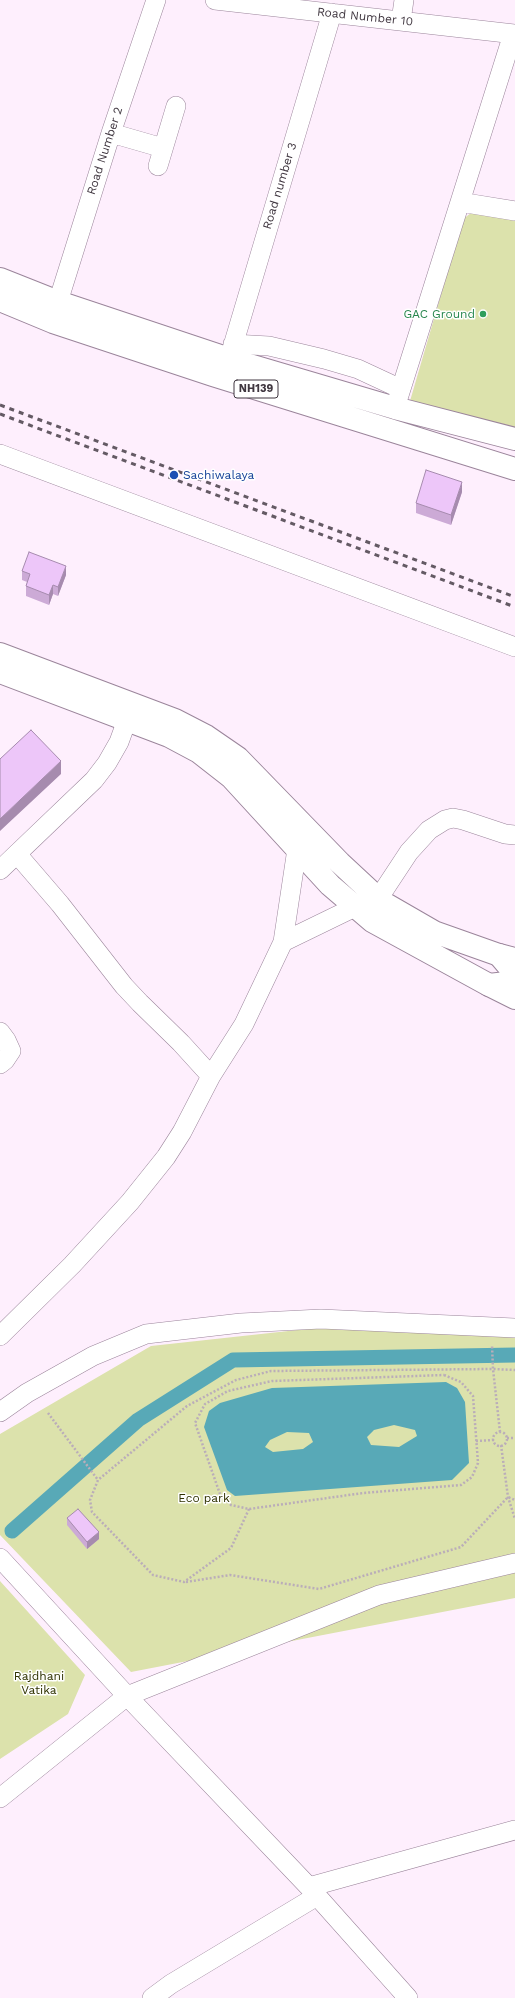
<!DOCTYPE html>
<html>
<head>
<meta charset="utf-8">
<style>
	body { margin:0 }
	canvas { display:block; background:#feeffd }
</style>
</head>
<body>
<canvas width="515" height="1998"></canvas>
<script>
const ctx = document.querySelector('canvas').getContext('2d');
ctx.lineJoin = 'round';
function fillPath(path, color) {
  ctx.fillStyle = color;
  ctx.fill(path, 'evenodd');
}
function toPath(rows) {
  const path = new Path2D();
  for (const r of rows) {
    if (r.length === 3) {
      path.moveTo(r[0] + r[2], r[1]);
      path.arc(r[0], r[1], r[2], 0, 2 * Math.PI);
      continue;
    }
    path.moveTo(r[0], r[1]);
    for (let i = 2; i < r.length; i += 2) path.lineTo(r[i], r[i + 1]);
  }
  return path;
}
function stroke(path, color, width, dash) {
  ctx.strokeStyle = color;
  ctx.lineWidth = width;
  ctx.lineCap = dash ? 'butt' : 'round';
  ctx.setLineDash(dash || []);
  ctx.stroke(path);
}
function write(font, color, halo, rows, align = 'center') {
  ctx.font = font + ' "Work Sans",sans-serif';
  ctx.lineWidth = 3;
  ctx.setLineDash([]);
  ctx.textBaseline = 'middle';
  ctx.strokeStyle = halo;
  ctx.fillStyle = color;
  for (const [text, x, y, turn = 0] of rows) {
    ctx.save();
    ctx.translate(x, y);
    ctx.rotate((+turn || 0) * Math.PI / 180);
    ctx.textAlign = isNaN(turn) ? turn : align;
    if (halo) ctx.strokeText(text, 0, 0);
    ctx.fillText(text, 0, 0);
    ctx.restore();
  }
}
const green = toPath([
	[471,213,515,220,515,428,410,401,463,219],
	[515,1326,515,1598,131,1672,0,1535,0,1434,151,1346,325,1327],
	[0,1581,85,1675,68,1714,0,1759]
]);
const water = toPath([
	[446,1382,457,1388,465,1402,469,1463,452,1480,235,1496,227,1490,204,1427,209,1411,220,1403,272,1388],
	[394,1425,415,1430,417,1436,399,1447,371,1445,367,1437,374,1430],
	[287,1432,309,1433,313,1442,303,1449,273,1452,265,1447,270,1440]
]);
const canal = toPath([
	[12,1531,138,1420,233,1360,515,1355]
]);
const path = toPath([
	[444,1375,461,1382,473,1396,478,1463,472,1477,461,1485,363,1493,249,1509,231,1505,220,1494,195,1423,205,1404,228,1391,272,1381,444,1375],
	[48,1413,98,1480],
	[500,1432,493,1369,515,1370],
	[500,1439,7],
	[507,1438,515,1438],
	[476,1441,494,1440],
	[501,1445,508,1497,515,1519],
	[249,1509,231,1548,184,1582,153,1575,92,1512,90,1500,98,1480,187,1406,236,1380,271,1371,493,1369,492,1345],
	[186,1582,230,1575,319,1589,461,1547,508,1497,515,1500]
]);
const minor = toPath([
	[215,0,515,34],
	[401,21,404,0],
	[111,133,163,148],
	[158,166,176,106],
	[460,202,515,211],
	[58,302,111,133,156,0],
	[233,344,269,346,324,359,358,369,401,389],
	[229,359,332,13],
	[395,408,513,34],
	[0,454,515,647],
	[17,854,60,904,124,986,140,1003,181,1043,211,1076],
	[0,870,94,780,107,763,119,742,127,720],
	[378,899,409,852,429,830,445,820,453,818,463,820,505,834,515,835],
	[283,942,355,907],
	[0,1032,6,1040,11,1051,5,1060,0,1064],
	[0,1336,72,1265,130,1202,166,1157,182,1132,211,1076,244,1024,283,942,297,849],
	[0,1412,27,1393,93,1356,146,1334,241,1323,321,1319,515,1328],
	[0,1558,127,1696,309,1887,408,1998],
	[0,1798,127,1696,379,1595,515,1563],
	[309,1887,515,1830],
	[152,1998,171,1984,317,1896]
]);
const major = toPath([
	[0,654,175,720,206,736,238,758,340,863,382,902,434,932,499,955,515,959],
	[0,672,169,736,199,752,231,777,330,885,372,921,489,985,515,998]
]);
const highway = toPath([
	[0,279,58,302,229,359,395,408,515,439],
	[0,300,53,322,213,375,515,469],
	[499,955,515,974],
	[489,985,515,982]
]);
const rail = toPath([
	[0,405,515,597],
	[0,414,515,607]
]);
const wall = toPath([
	[462,492,451,525,416,513,416,503],
	[22,571,66,575,58,596,53,594,49,605,26,596,26,586,27,582,22,580],
	[67,1518,99,1539,87,1549,67,1525]
]);
const shadedWall = toPath([
	[462,482,462,492,451,525,451,515],
	[66,566,66,575,58,596,58,587],
	[53,585,53,594,49,605,49,595],
	[61,761,61,774,0,831,0,819],
	[99,1532,99,1539,87,1549,87,1542]
]);
const building = toPath([
	[426,470,462,482,451,515,416,503,426,470],
	[29,552,66,566,58,587,53,585,49,595,26,586,30,574,22,571,29,552],
	[31,730,61,761,0,819,0,759,31,730],
	[78,1509,99,1532,87,1542,67,1518,78,1509]
]);
const markers = [
	[483,314,4,"#2e9e5b"],
	[174,475,5,"#1a4fb4"]
];
const shields = [
	[256,389,44]
];
const shieldNames = [
	["NH139",256,389]
];
const streetNames = [
	["Road Number 10",365,17,6],
	["Road Number 2",105,151,-72],
	["Road number 3",280,186,-73]
];
const leisureNames = [
	["GAC Ground",475,314]
];
const transitNames = [
	["Sachiwalaya",183,475]
];
const parkNames = [
	["Eco park",204,1498],
	["Rajdhani",39,1676],
	["Vatika",39,1690]
];
fillPath(green, '#dce2ac');
fillPath(water, '#58a9b7');
stroke(canal, '#58a9b7', 15);
stroke(minor, '#9b859b', 20);
stroke(major, '#9b859b', 24);
stroke(highway, '#9b859b', 24);
stroke(path, '#baadb9', 2.5, [2, 2]);
stroke(minor, '#fff', 19);
stroke(major, '#fff', 22);
stroke(highway, '#fff', 22);
stroke(rail, '#645a64', 3, [5, 5]);
fillPath(wall, '#ccaad6');
fillPath(shadedWall, '#a68bae');
fillPath(building, '#edc6f9');
stroke(building, '#a68bae', 1);
for (const [x, y, r, color] of markers) {
  const dot = new Path2D();
  dot.arc(x, y, r, 0, 2 * Math.PI);
  ctx.fillStyle = color;
  ctx.fill(dot);
  stroke(dot, '#fff', 1.5);
}
for (const [x, y, w] of shields) {
  const box = new Path2D();
  box.roundRect(x - w / 2, y - 9, w, 18, 3);
  ctx.fillStyle = '#fff';
  ctx.fill(box);
  stroke(box, '#403740', 1);
}
write('bold 11px', '#403740', null, shieldNames);
write('12px', '#403740', '#fff', streetNames);
write('12px', '#27864d', '#fff', leisureNames, 'right');
write('12px', '#164399', '#fff', transitNames, 'left');
write('12px', '#2f3201', '#fff', parkNames);
</script>
</body>
</html>
